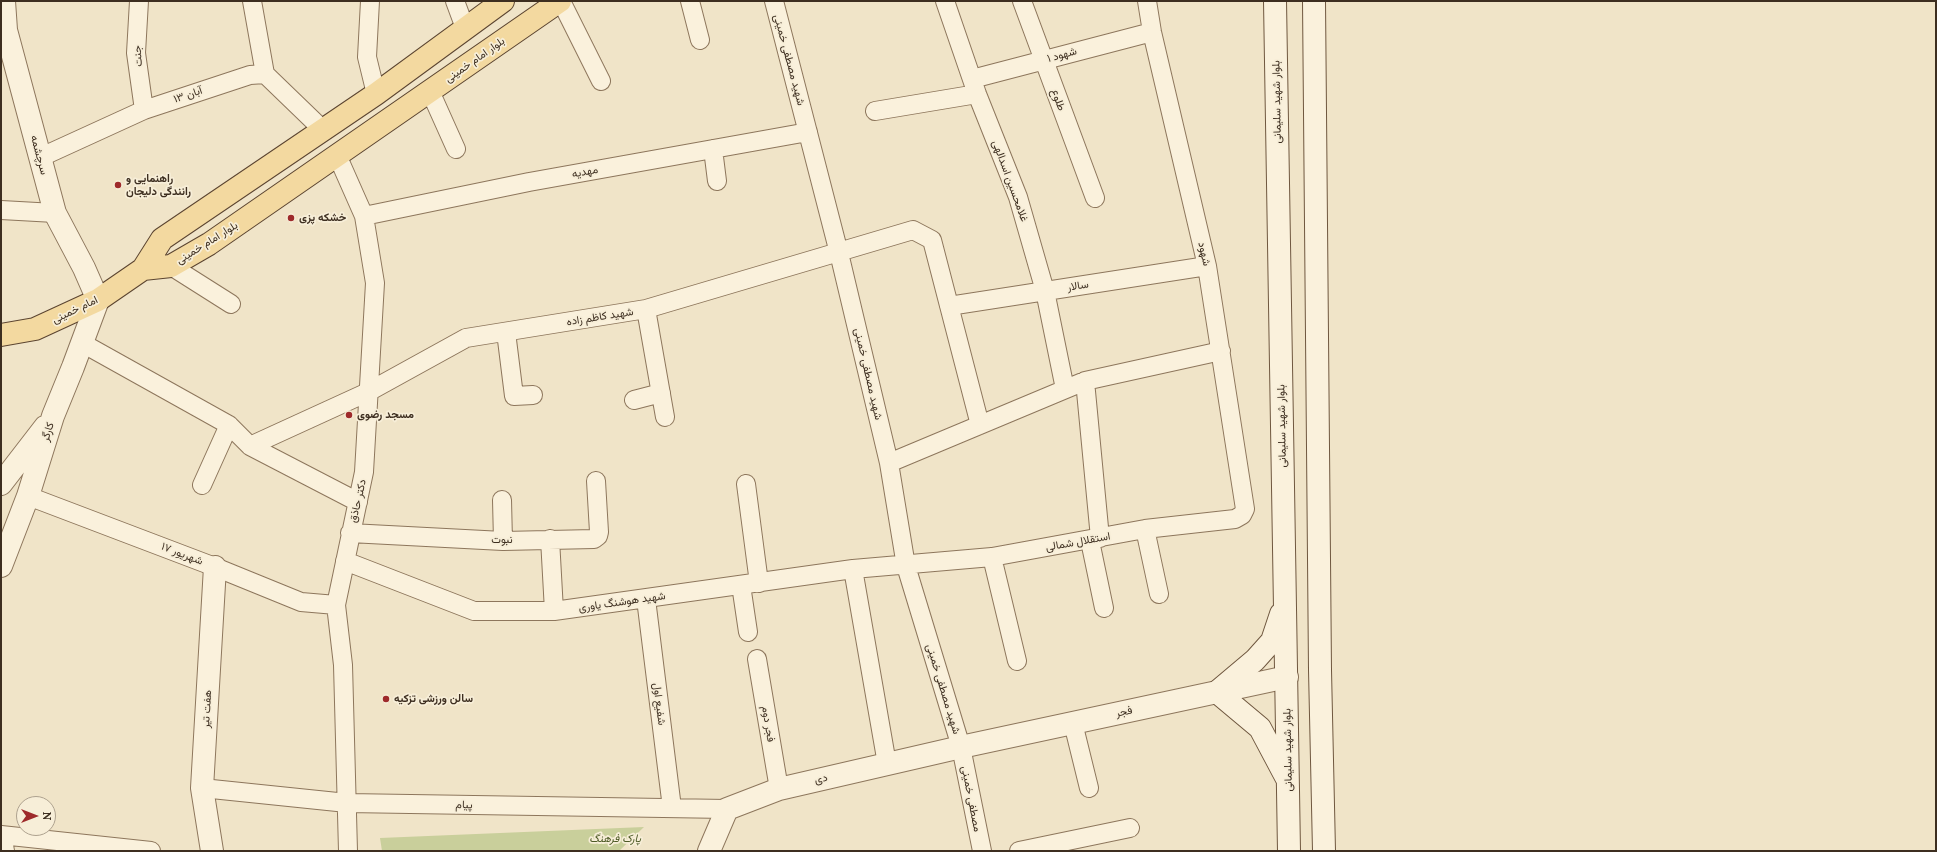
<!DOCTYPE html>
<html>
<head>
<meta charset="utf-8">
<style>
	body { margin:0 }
	#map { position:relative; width:1937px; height:852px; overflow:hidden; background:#f0e4c8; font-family:Lora,serif }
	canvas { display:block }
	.frame { position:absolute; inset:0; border:2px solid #3d2e20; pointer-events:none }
	.north { position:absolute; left:16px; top:796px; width:40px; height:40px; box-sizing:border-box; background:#f7eed8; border:1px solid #ada18e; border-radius:50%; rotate:90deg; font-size:11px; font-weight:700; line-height:16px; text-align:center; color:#3d2e20 }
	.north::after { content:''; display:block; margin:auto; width:14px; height:18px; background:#9e2a2b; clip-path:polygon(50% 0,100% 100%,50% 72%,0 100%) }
</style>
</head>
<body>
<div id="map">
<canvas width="1937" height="852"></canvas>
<div class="frame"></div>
<div class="north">N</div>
</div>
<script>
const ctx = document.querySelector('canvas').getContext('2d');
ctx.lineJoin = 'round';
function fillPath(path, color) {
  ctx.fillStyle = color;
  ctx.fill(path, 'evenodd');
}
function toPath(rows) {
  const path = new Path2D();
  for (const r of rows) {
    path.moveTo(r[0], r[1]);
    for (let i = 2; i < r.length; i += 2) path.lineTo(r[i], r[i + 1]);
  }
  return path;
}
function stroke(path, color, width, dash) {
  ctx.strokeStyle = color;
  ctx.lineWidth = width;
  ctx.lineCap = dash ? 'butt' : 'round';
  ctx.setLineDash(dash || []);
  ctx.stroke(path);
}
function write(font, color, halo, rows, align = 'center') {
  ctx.font = font + ' Lora,Vazirmatn,serif';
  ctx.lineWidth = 3.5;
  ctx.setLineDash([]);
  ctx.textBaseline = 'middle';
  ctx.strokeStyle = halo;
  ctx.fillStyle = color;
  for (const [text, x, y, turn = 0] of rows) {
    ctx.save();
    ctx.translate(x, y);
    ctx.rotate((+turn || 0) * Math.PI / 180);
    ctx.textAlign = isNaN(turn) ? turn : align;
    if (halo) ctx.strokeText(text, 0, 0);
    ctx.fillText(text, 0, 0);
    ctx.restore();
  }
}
const green = toPath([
	[644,827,619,851,382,851,380,838]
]);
const minor = toPath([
	[139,1,136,53,144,110],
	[252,1,265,74],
	[370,1,367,57,376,94],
	[455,1,465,28],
	[561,1,601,81],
	[690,1,700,40],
	[774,1,839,253,889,463,906,566,961,747,982,851],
	[945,1,977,94,1018,197,1045,291,1065,389],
	[1022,1,1095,198],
	[972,79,1152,32],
	[430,91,456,149],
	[875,111,977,94],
	[713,149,717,181],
	[337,155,364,216,375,283,364,472,336,605,343,665,348,851],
	[39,158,144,110,250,75,265,74,323,130],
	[1,210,55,213],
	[364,216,529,182,808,132],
	[171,266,231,304],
	[949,306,1207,266],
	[646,309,665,417],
	[506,332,514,396,533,395],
	[82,343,229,425,250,446,358,502],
	[1085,381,1100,538],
	[634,400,661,393],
	[250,446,368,392,466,338,646,309,913,230,932,240,980,425],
	[889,463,1085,381,1221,351],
	[746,484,759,583],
	[202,485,229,425],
	[28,496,215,567,301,602,336,605],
	[502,500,503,541],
	[1145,529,1159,594],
	[350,533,503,541,594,539,598,536,599,532,596,481],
	[550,539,554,611],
	[1090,541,1104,608],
	[992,557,1017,661],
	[345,561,474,611,554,611,853,569,992,557,1145,529,1235,519,1242,515,1245,509,1207,266,1152,32,1147,1],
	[853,569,887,764],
	[741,585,748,632],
	[646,599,672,808],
	[757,659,779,789],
	[1073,723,1089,788],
	[202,788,347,803,727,809],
	[1,835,151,851],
	[2,835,5,851],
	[1019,851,1130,828]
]);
const tertiary = toPath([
	[1,484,45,427],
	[1,566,28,496,53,416,73,367,98,300,84,268,55,213,6,30,4,1],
	[212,851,202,788,215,567],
	[709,851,727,809,779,789,961,747,1287,677]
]);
const secondary = toPath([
	[1275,1,1289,851],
	[1314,1,1320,670,1324,851],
	[1281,614,1272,641,1255,660,1217,692,1260,728,1286,777]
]);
const primary = toPath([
	[143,269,171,266,209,244,560,1],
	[1,335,35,329,98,300,143,269,162,239,376,94,503,1]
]);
const markers = [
	[118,185,4,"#9e2a2b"],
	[291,218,4,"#9e2a2b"],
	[349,415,4,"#9e2a2b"],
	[386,699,4,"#9e2a2b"]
];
const streetNames = [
	["شهود ۱",1062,55,-15],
	["جنت",138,56,-94],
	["بلوار امام خمینی",475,60,-35],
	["شهید مصطفی خمینی",789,60,75],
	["۱۳ آبان",188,95,-19],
	["طلوع",1058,100,70],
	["بلوار شهید سلیمانی",1277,102,-91],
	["سرچشمه",39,155,75],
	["مهدیه",585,172,-10],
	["غلامحسین اسدالهی",1010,181,70],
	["بلوار امام خمینی",207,243,-32],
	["شهود",1204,254,77],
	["سالار",1078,286,-9],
	["امام خمینی",75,310,-26],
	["شهید کاظم زاده",600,317,-9],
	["شهید مصطفی خمینی",868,374,77],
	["بلوار شهید سلیمانی",1282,426,-91],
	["کارگر",48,432,-73],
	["دکتر حاذق",358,501,-77],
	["نبوت",502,540],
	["استقلال شمالی",1078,542,-10],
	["۱۷ شهریور",182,554,21],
	["شهید هوشنگ یاوری",622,602,-8],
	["شهید مصطفی خمینی",943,689,73],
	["شفیع اول",659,704,83],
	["هفت تیر",207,709,-87],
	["فجر",1124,712,-12],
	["فجر دوم",768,724,81],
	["بلوار شهید سلیمانی",1288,750,-91],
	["دی",821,779,-13],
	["مصطفی خمینی",971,799,79],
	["پیام",464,805,1]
];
const poiNames = [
	["راهنمایی و",126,179],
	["رانندگی دلیجان",126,192],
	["خشکه پزی",299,218],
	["مسجد رضوی",357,415],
	["سالن ورزشی تزکیه",394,699]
];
const parkNames = [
	["پارک فرهنگ",615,839]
];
fillPath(green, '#c9cf9b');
stroke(minor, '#8d765c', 20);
stroke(tertiary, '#8d765c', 24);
stroke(secondary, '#6f573f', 24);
stroke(primary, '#5b4430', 24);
stroke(minor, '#faf1dc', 18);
stroke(tertiary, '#faf1dc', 22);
stroke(secondary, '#faf1dc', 22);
stroke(primary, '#f3d9a0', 22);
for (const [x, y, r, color] of markers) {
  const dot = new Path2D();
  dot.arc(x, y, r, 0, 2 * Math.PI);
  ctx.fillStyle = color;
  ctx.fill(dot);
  stroke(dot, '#f7eed8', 1.5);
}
write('11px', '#3d2e20', '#f7eed8', streetNames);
write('bold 11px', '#3d2e20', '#f7eed8', poiNames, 'left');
write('italic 11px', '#4d5a26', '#f7eed8', parkNames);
</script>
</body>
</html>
